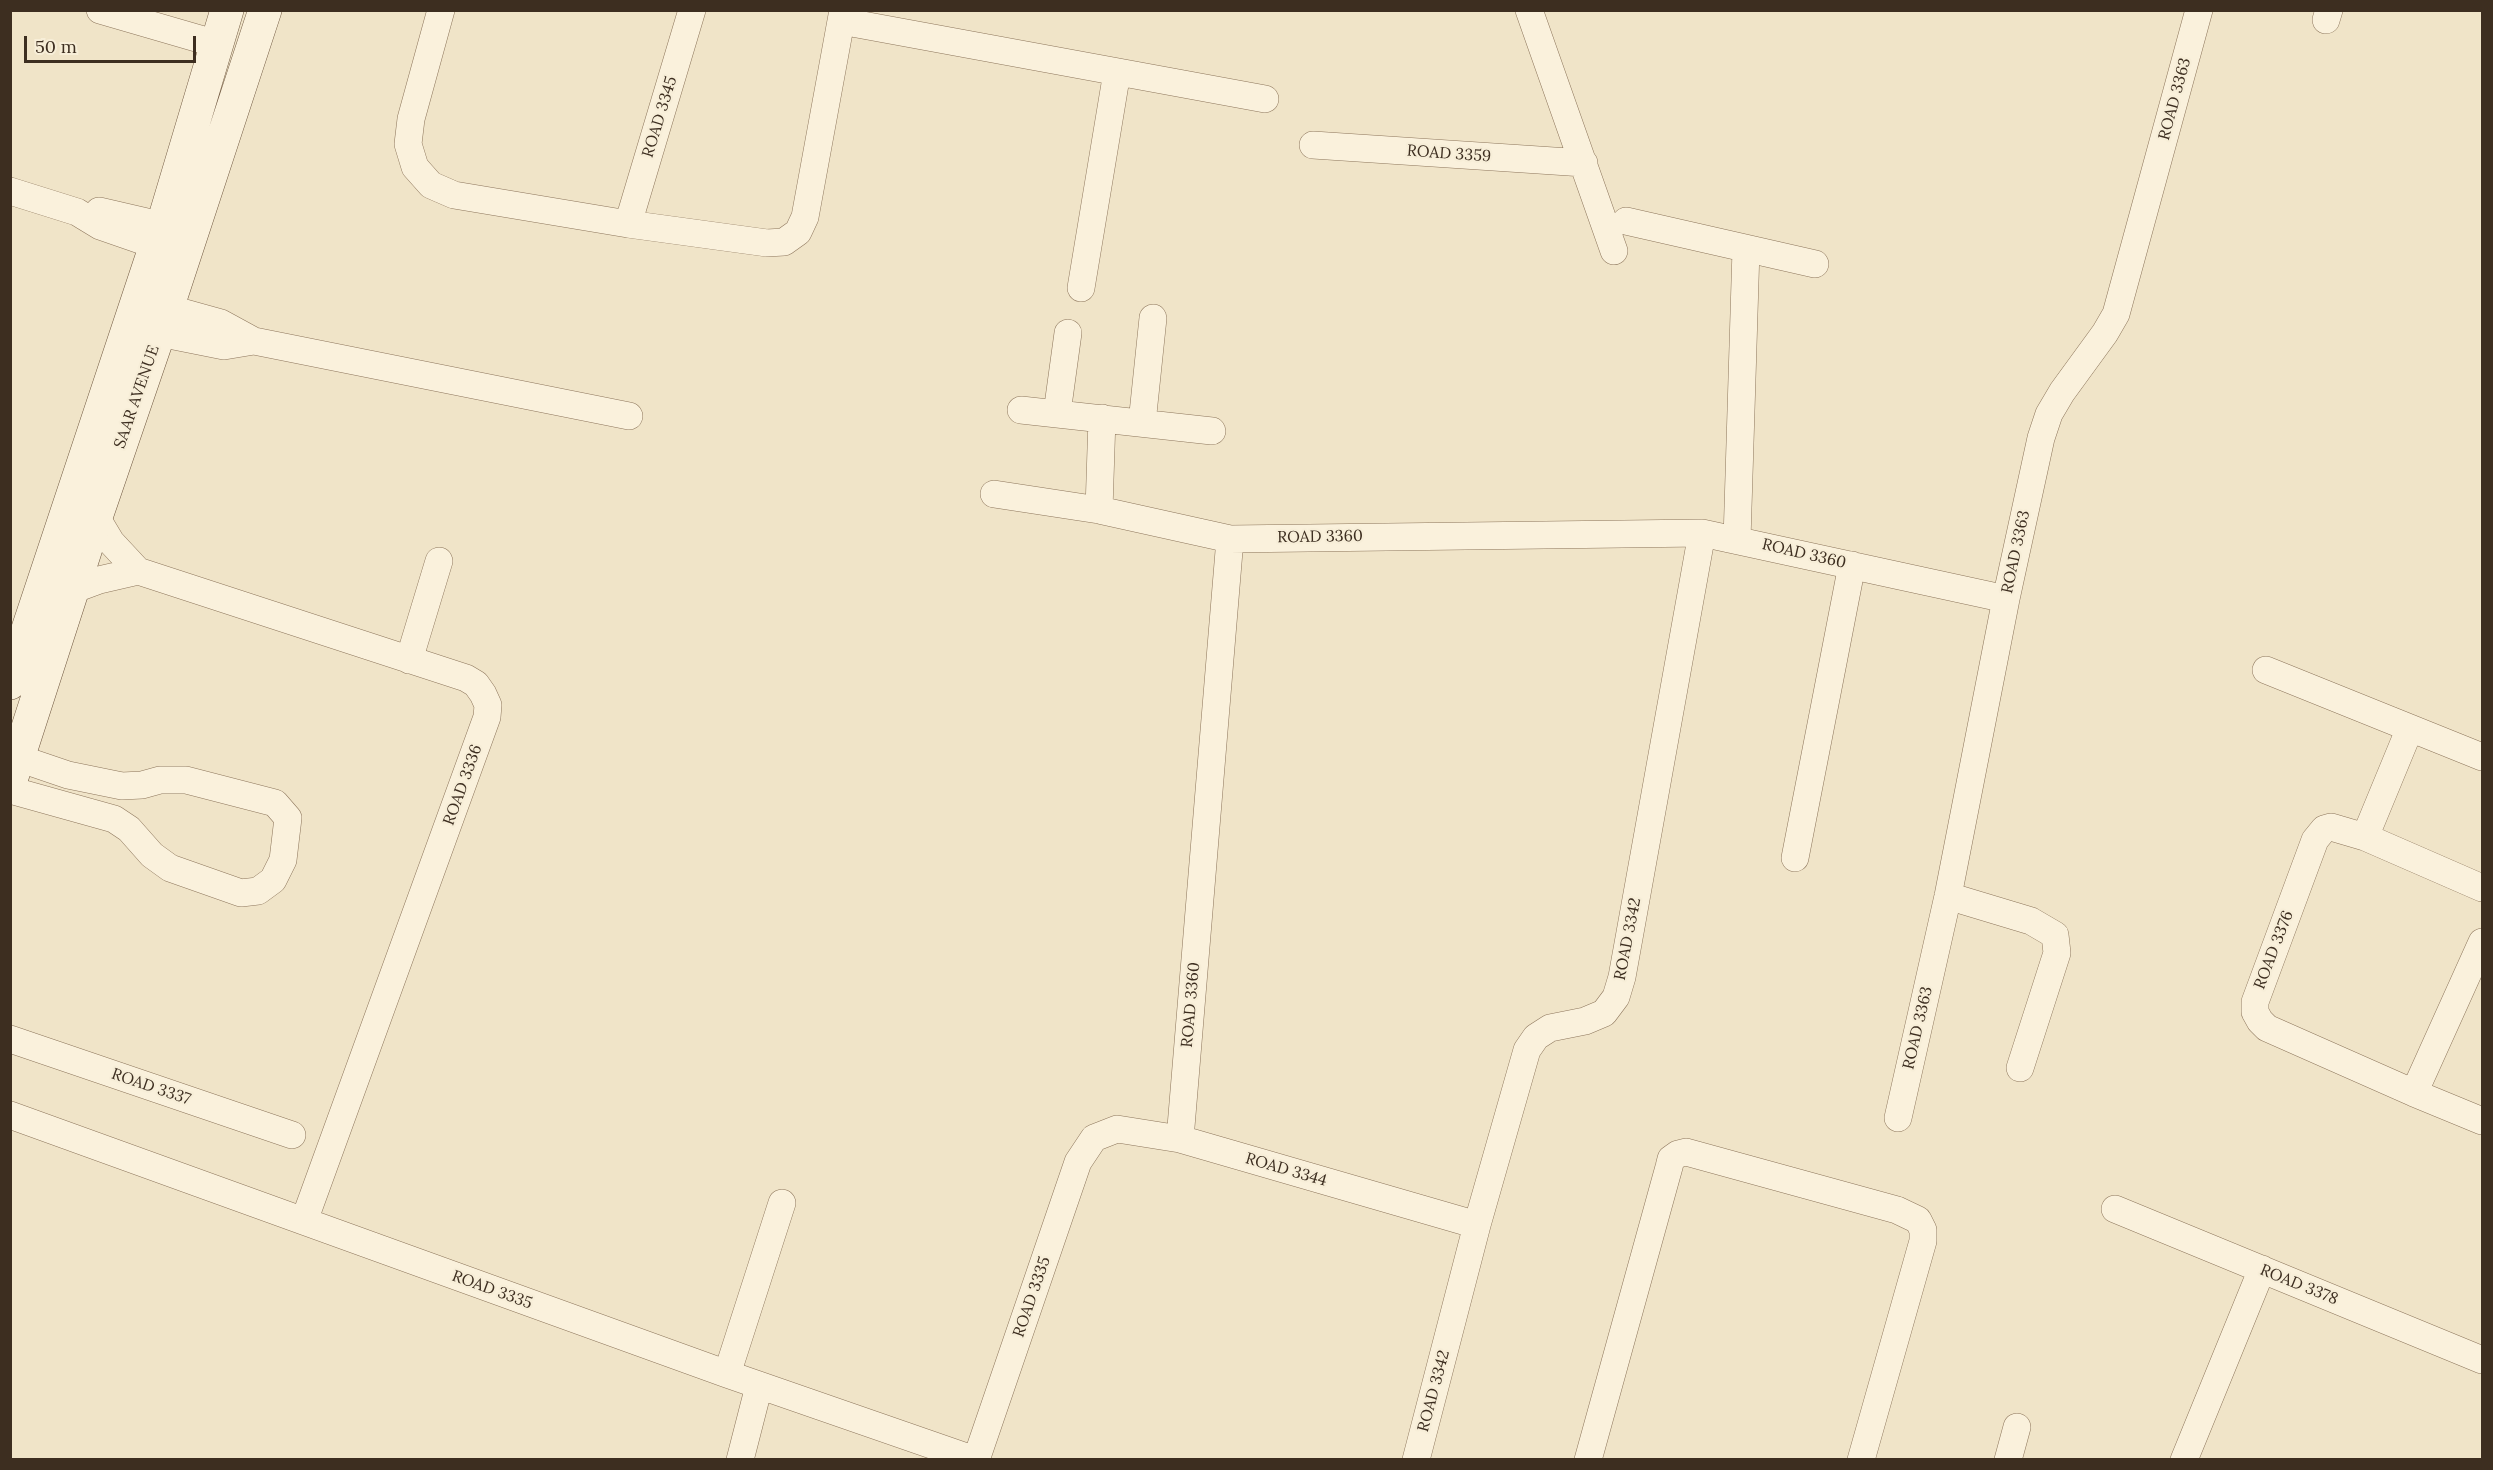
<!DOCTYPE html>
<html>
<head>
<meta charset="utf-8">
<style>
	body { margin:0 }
	#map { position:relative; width:2493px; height:1470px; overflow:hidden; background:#f0e4c8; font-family:Lora,serif }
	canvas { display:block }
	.frame { position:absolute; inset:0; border:12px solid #3d2e20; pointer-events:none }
	.scale { position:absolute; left:24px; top:36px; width:172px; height:27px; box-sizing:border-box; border:3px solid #3d2e20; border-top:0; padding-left:8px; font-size:18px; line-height:21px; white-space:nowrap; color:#3d2e20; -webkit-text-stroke:4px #f7eed8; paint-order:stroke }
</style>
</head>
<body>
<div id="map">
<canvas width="2493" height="1470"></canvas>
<div class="frame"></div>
<div class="scale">50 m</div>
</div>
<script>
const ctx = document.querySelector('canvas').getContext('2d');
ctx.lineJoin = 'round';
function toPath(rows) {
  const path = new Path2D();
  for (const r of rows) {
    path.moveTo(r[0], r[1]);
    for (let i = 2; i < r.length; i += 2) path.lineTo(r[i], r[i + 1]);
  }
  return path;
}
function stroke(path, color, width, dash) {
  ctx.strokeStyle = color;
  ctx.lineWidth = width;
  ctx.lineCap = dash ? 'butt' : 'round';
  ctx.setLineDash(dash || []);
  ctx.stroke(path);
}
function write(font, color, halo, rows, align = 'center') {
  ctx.font = font + ' Lora,serif';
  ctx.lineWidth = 4.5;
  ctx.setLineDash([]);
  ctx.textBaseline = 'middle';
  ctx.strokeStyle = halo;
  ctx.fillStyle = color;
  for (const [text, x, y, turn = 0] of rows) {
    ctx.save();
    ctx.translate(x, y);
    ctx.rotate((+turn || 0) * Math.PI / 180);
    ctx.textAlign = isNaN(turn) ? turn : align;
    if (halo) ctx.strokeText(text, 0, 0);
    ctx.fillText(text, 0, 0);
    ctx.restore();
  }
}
const street = toPath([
	[100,10,217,44],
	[441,10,411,119,408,144,415,167,431,185,454,195,628,224,767,243,784,242,798,232,805,217,843,10],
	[1529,10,1614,251],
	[2326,20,2329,10],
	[841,21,1265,99],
	[1313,145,1584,163],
	[10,191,77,212,100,226,175,252],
	[99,211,181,230],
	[1626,221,1815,264],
	[628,224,692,10],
	[1081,288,1117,72],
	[167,308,221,323,254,341,629,416],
	[159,333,224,346,254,341],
	[1021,410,1212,431],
	[1057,413,1068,333],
	[1142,423,1153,318],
	[994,494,1099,510,1230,539,1702,533,2006,599],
	[1099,510,1102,418],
	[96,517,111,542,138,571,466,678,476,684,483,694,488,705,487,717,304,1221],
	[1737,540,1746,249],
	[72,590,99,580,138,571],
	[409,660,439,561],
	[2266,670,2482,757],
	[10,790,114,819,129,829,152,855,170,868,241,893,258,891,273,880,283,860,288,818,275,803,186,780,160,780,142,785,122,786,68,775,18,758],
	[2365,837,2410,728],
	[1795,858,1852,565],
	[2482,888,2365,837,2331,827,2324,829,2315,840,2255,1002,2255,1012,2260,1021,2267,1028,2414,1093,2482,942],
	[1948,896,2031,921,2055,935,2057,953,2020,1068],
	[10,1039,292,1135],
	[2414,1093,2482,1121],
	[10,1115,727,1374,975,1460],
	[1898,1118,1948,896,2006,599,2041,438,2049,414,2062,392,2105,333,2116,314,2199,10],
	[1180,1139,1230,539],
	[2115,1209,2482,1360],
	[727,1374,782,1203],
	[740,1460,759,1386],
	[976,1460,1078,1162,1094,1138,1117,1129,1180,1139,1477,1225],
	[1416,1460,1477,1225,1527,1050,1536,1037,1550,1028,1585,1021,1604,1013,1616,997,1622,977,1702,533],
	[1588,1460,1669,1167,1671,1159,1678,1154,1686,1152,1897,1210,1918,1220,1923,1230,1923,1241,1861,1460],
	[2008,1460,2017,1427],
	[2184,1460,2262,1269]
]);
const secondary = toPath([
	[10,683,163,224,227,10],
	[10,783,96,517,159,333,265,10]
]);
const streetNames = [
	["ROAD 3363",2175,99,-75],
	["ROAD 3345",660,117,-73],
	["ROAD 3359",1449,154,4],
	["SAAR AVENUE",137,397,-71],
	["ROAD 3360",1320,537,-1],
	["ROAD 3363",2016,552,-78],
	["ROAD 3360",1804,554,13],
	["ROAD 3336",463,785,-70],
	["ROAD 3342",1628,939,-79],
	["ROAD 3376",2274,950,-69],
	["ROAD 3360",1191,1005,-85],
	["ROAD 3363",1918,1028,-77],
	["ROAD 3337",151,1087,19],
	["ROAD 3344",1286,1170,16],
	["ROAD 3378",2299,1285,22],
	["ROAD 3335",492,1290,20],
	["ROAD 3335",1032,1297,-71],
	["ROAD 3342",1434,1391,-75]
];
stroke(street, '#8d765c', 28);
stroke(secondary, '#6f573f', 34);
stroke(street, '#faf1dc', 27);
stroke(secondary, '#faf1dc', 33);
write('16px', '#3d2e20', '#f7eed8', streetNames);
</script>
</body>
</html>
